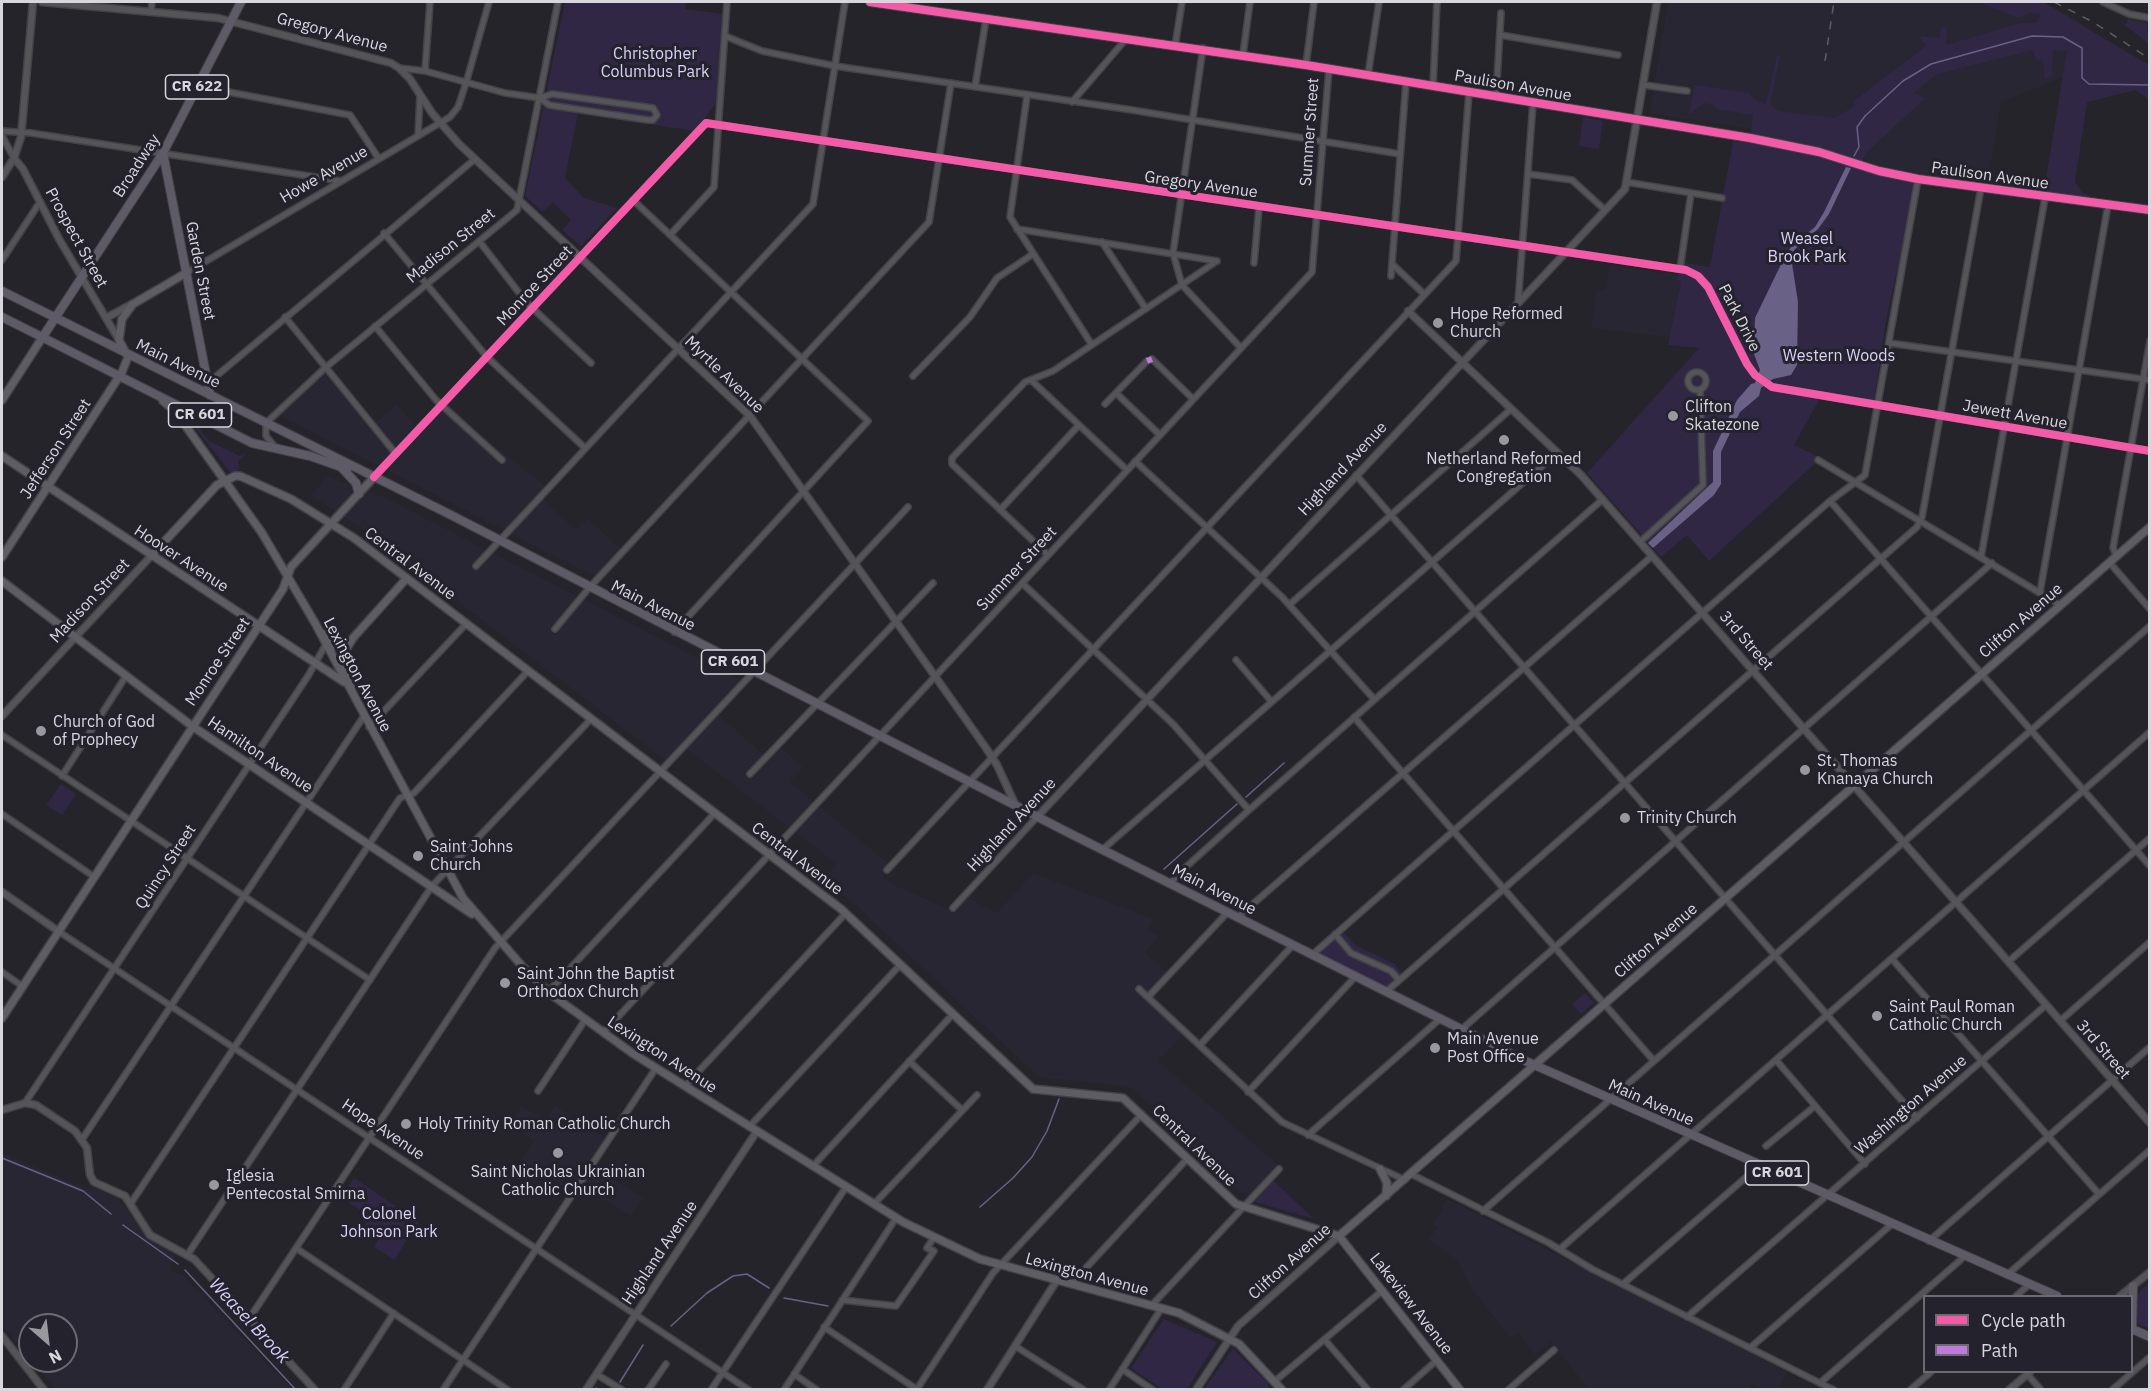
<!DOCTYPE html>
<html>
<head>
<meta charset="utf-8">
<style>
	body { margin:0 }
	#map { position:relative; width:2151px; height:1391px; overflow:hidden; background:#25242a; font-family:"IBM Plex Sans",sans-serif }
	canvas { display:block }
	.frame { position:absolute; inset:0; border:3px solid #d8d7de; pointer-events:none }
	.legend { position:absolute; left:1923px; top:1295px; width:210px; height:78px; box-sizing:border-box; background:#24222c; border:2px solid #6c6a73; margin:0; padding:8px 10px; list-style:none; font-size:18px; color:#d8d7de }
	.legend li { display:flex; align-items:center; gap:12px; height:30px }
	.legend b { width:30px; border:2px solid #6c6a73 }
	.north { position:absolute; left:18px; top:1313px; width:60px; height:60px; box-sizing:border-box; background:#24222c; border:2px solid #6c6a73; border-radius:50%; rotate:152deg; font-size:16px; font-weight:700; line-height:24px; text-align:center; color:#d8d7de }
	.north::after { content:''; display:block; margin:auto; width:21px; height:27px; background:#99989f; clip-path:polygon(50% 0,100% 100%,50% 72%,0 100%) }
</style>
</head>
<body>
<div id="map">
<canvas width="2151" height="1391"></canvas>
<div class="frame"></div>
<ul class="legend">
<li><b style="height:8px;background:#f35aa7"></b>Cycle path</li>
<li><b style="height:8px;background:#bd7bd9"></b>Path</li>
</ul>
<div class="north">N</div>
</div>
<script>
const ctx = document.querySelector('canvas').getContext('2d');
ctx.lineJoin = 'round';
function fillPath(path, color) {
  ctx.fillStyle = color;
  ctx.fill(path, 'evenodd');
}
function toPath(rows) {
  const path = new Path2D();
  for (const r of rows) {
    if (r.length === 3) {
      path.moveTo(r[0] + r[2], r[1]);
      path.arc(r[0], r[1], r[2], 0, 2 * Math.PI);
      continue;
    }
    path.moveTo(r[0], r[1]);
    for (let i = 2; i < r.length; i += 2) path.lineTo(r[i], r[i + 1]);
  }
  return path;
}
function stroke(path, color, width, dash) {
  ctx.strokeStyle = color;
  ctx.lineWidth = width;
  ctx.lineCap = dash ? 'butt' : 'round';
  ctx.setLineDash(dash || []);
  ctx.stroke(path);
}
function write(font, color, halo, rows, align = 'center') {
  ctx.font = font + ' "IBM Plex Sans",sans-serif';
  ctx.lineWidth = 6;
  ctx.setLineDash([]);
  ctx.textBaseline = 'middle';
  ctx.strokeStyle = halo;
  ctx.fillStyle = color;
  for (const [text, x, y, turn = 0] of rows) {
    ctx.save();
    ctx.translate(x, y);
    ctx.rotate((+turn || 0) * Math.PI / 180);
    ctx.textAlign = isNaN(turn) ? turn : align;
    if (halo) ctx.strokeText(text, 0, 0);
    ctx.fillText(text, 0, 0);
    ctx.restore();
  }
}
const built = toPath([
	[1668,2,2043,2,2081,22,2066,52,2064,77,2001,102,1987,185,1890,170,1863,160,1866,153,1829,141,1650,113],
	[1610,265,1677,275,1676,280,1681,280,1670,337,1591,328,1596,291,1605,291],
	[325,368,372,426,397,405,419,430,443,405,548,488,540,496,576,530,587,518,624,552,600,579,273,412],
	[327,476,384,497,744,682,715,712,766,757,778,745,803,767,790,782,891,866,883,876,896,886,950,910,970,890,972,900,997,913,1033,873,1153,919,1148,930,1159,936,1145,952,1170,975,1148,998,1184,1033,1158,1061,1282,1168,1252,1195,1239,1191,1134,1089,1124,1086,1039,1077,849,899,823,880,837,864,684,747,669,763,362,528,311,496],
	[555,1106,605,1138,588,1163,643,1198,631,1216,577,1182,570,1191,522,1160,534,1141,510,1124,521,1107,546,1119],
	[2,1153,85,1188,91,1186,119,1199,143,1231,176,1256,169,1270,184,1276,291,1389,56,1389,31,1361,66,1361,66,1325,30,1325,30,1360,2,1325],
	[1447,1199,1787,1372,1778,1389,1764,1389,1752,1384,1748,1390,1589,1389,1551,1342,1535,1355,1519,1333,1511,1338,1474,1292,1458,1261,1429,1240,1437,1228,1433,1225]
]);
const green = toPath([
	[565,2,686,2,685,9,723,14,716,103,695,131,578,114,565,178,584,198,617,208,581,246,562,230,571,220,553,202,543,212,525,196],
	[1979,2,2043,2,2149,65,2149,99,2135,90,2087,102,2075,182,2083,193,2108,205,2043,197,2067,50,2053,51,2052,76,2045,79,2043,59,2036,60,2033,50,1937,74,1914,93,1925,98,1866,153,1861,165,1918,179,1887,315,1874,401,1820,393,1818,402,1794,445,1821,458,1709,561,1687,535,1661,557,1587,473,1699,348,1668,345,1681,281,1676,280,1681,262,1710,267,1733,141,1814,150,1751,133,1753,115,1717,109,1714,105,1704,103,1689,114,1695,85,1748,93,1758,102,1766,104,1777,55,1780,55,1770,104,1778,111,1835,118,1855,106,1853,102,1926,46,1919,36,1939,38,1941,27,1947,28,1946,45,2022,23,2037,23,2041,14,2030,13,2018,18],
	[2116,18,2126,24,2128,19,2147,23,2149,44],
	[1583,117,1603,121,1599,149,1579,146],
	[192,419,209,441,240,456,246,453,238,462,240,467,237,471,231,473,190,421],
	[61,784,76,794,62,815,46,805],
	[1341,929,1355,945,1395,964,1404,976,1387,991,1313,954],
	[1585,993,1594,1003,1581,1014,1572,1004],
	[354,1178,419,1222,394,1260,374,1247,379,1238,364,1226,370,1216,341,1198],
	[1273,1181,1275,1182,1314,1219,1255,1202],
	[2149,1283,2149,1329,2132,1321,2132,1299],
	[1164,1319,1217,1342,1187,1389,1162,1389,1131,1368],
	[1233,1349,1268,1383,1268,1389,1204,1389]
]);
const water = toPath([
	[1846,167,1851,168,1829,214,1818,229,1795,249,1791,257,1798,302,1797,365,1791,375,1773,379,1761,388,1759,396,1740,412,1721,452,1721,484,1714,495,1653,548,1648,543,1713,482,1713,451,1737,400,1751,384,1755,383,1760,370,1754,354,1755,318,1786,254,1792,246,1815,227,1824,212]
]);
const stream = toPath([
	[1854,156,1859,147,1857,127,1865,116,1903,81,1931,64,2032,36,2063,37,2082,48,2082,78,2089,84,2150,85],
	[1246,797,1284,763],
	[1164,869,1237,804],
	[2,1158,83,1191,111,1214],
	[980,1207,1013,1178,1032,1157,1047,1131,1059,1099],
	[123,1225,178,1264],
	[185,1270,296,1390],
	[784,1298,828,1306],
	[671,1326,707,1293,733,1276,747,1274,769,1288],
	[620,1382,643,1345],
	[596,1388,598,1390]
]);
const minor = toPath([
	[2103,2,2129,14,2150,18],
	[151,12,152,2],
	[1500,35,1618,55],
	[725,36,762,51,835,66,1132,110,1400,154],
	[1175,46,1182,2],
	[1203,48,1173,253,1182,285,1241,348],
	[1243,54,1250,2],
	[1306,65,1314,2],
	[399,68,425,71,505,93,540,98,552,94,653,108,657,115,653,120,648,120,549,105,540,98],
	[425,71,430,2],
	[1368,75,1379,2],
	[1644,85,1687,91],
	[197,86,350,115,379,159],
	[1433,86,1437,2],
	[975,87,986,19],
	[1027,96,1010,217,1092,345],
	[1496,97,1501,13],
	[1072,102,1126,39],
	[2,131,31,133,341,181],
	[2,136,14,158],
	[418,136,420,96],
	[1528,174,1572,180,1605,210],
	[1626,182,1722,198],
	[633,200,868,421,674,632],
	[1017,229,1217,261],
	[384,233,487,357,585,448],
	[670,235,714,187,727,2],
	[479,241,527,303,591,363],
	[1102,242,1146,309],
	[2,260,40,202],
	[1254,263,1259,207],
	[1392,264,1424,294],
	[1680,269,1691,193],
	[186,273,450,117,458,107,466,83,489,2],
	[1391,276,1406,82],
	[1518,303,1533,103],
	[285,317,396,454],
	[375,326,436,400,502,460],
	[1889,343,2150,380],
	[1152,359,1193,399],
	[1697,381,9],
	[913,376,970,317,997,278,1033,254],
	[1031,380,1127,470],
	[208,383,475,159],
	[1116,393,1160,435],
	[1105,404,1147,361],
	[276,448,266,436,266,423,325,368,517,210,558,2],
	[1818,460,2060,605],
	[1135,461,1282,597,1374,699],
	[1356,475,1917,1118],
	[374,477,706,123,1686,270,1698,276,1708,287,1747,364,1755,375,1772,387,2150,451],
	[1830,501,2150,866],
	[1000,510,1079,425],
	[1640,542,1703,485,1700,390],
	[1048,555,952,464,952,458,1025,382,1053,371,1217,261],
	[2116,555,2113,548,2150,341],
	[1981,557,2045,198],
	[2109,562,2150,609],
	[476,566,813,204,845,2],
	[1022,583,1173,724,1249,810],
	[2040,592,2108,205],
	[1289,605,1511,409],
	[555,629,589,588,929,222,951,83],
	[1236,660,1271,701],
	[1354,717,1654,1061],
	[369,727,466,624],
	[2,735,370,980],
	[750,774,933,583],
	[62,776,126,676],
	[2,814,93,876],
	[1102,850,1557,453],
	[887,870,1456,261,1469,92],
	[1171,884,1176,876,1249,810,1603,499],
	[953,908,1037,817],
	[1238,917,1652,556],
	[58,931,749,1390],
	[1335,934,1351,953,1391,971,1399,980],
	[1313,954,1830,501,1865,475,1918,179],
	[1892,959,2099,1194],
	[2008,962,2150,838],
	[2,972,22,986],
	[1139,989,1282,1122,1405,1180],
	[549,991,715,813],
	[1387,991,1917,527,1922,517,1981,188],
	[1148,997,1228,912],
	[2060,1021,2150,942],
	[1462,1029,1992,563],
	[603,1033,1312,272,1329,69],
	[1200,1045,1293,945],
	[1776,1060,1865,1164],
	[909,1061,962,1110],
	[685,1086,845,914],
	[538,1091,585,1020],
	[1248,1092,1356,976],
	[25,1103,308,676,326,644],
	[749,1127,900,965],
	[1308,1135,1441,1018],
	[83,1138,364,716],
	[1766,1146,1815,1106],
	[813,1166,953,1014],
	[1411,1174,1549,1243,1592,1269,1834,1390],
	[131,1203,400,798,414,793,528,671],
	[874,1204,977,1095],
	[1483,1211,2150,626],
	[1929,1241,2150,1047],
	[296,1248,508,1390],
	[1560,1249,2150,732],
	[188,1254,432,886,591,719],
	[2007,1275,2150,1150],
	[1071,1284,1187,1159],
	[1623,1284,1759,1166],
	[2016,1296,2030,1284],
	[842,1300,896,1306,934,1251,927,1248,934,1237],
	[1151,1306,1279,1169],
	[1687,1317,2046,1005],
	[249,1319,495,948,908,507],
	[824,1327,918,1390],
	[1325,1340,1368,1390],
	[1015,1346,1084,1390],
	[1750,1348,1892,1224],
	[1122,1369,1153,1390],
	[596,1374,622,1390],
	[794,1374,817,1390],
	[2027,1374,2041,1390],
	[1275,1381,1383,1290],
	[1820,1383,1965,1256],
	[917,1389,993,1273,1142,1114],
	[344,1390,394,1313],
	[443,1390,656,1068],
	[648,1390,666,1364],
	[711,1390,846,1187],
	[784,1390,896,1218],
	[1109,1390,1161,1309],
	[1403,1390,1437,1360],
	[1508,1390,1554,1350],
	[1910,1390,1931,1372],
	[2112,1390,2150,1357]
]);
const tertiary = toPath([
	[42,2,218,18,391,63,399,68,410,79,432,113,459,144,750,416,986,748,997,765,1016,806],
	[14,158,23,169,59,239,119,340],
	[2,177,14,158,21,137,33,2],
	[1408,311,1581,475,2150,1123],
	[106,318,132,304],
	[2,716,151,556],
	[1037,817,1625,189,1657,2],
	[2,892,58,931],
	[2,1110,25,1103,36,1105,75,1131,87,1148,90,1175,94,1182,125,1196,150,1235,194,1259,315,1390],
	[2120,1296,2150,1272],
	[2,1336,44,1390],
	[586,1390,757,1131],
	[987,1390,1057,1280],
	[1196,1390,1238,1326,1339,1236],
	[2009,1390,2030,1372]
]);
const secondary = toPath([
	[2,400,42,338],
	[163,401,175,411,262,533,315,623,463,898,522,966,552,995,632,1053,903,1222,980,1259,1179,1313,1239,1344,1282,1390],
	[2,456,344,682],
	[151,556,217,485,235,476,240,476,291,499,354,538,841,909,1033,1089,1123,1098,1236,1204,1339,1236],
	[2,557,122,372,128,357,119,340,122,319,133,304,186,273],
	[2,581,192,726,472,914],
	[324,634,335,647,347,644],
	[352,691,342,656,353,638,406,579],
	[2,1018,283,589,291,567,374,477],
	[1380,1169,1387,1183,1386,1196],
	[1339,1236,2150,527],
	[1339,1236,1460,1390]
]);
const primary = toPath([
	[870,2,1306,65,1750,138,1819,152,1879,171,1918,179,2150,210],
	[163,153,210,395],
	[2,291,449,514,1071,834,1521,1059,2057,1296],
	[2,317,252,443,310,456,347,469],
	[42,338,163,153,241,2],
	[342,468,356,483,359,494],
	[2132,1329,2133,1286],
	[2132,1329,2150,1337]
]);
const rail = toPath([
	[2054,2,2093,22,2150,59],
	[1825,61,1834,2]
]);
const quiet = toPath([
	[1147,361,1152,359]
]);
const cycleway = toPath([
	[870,2,1306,65,1750,138,1819,152,1879,171,1918,179,2150,210],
	[374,477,706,123,1686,270,1698,276,1708,287,1747,364,1755,375,1772,387,2150,451]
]);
const markers = [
	[1438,323,6,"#99989f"],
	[1673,416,6,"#99989f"],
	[1504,440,6,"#99989f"],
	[41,731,6,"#99989f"],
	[1805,770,6,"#99989f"],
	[1625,818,6,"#99989f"],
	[418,856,6,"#99989f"],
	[505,983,6,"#99989f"],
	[1877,1016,6,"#99989f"],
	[1435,1048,6,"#99989f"],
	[406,1124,6,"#99989f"],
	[558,1153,6,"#99989f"],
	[214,1185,6,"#99989f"]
];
const shields = [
	[197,87,63],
	[200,415,63],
	[733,662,63],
	[1777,1173,63]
];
const shieldNames = [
	["CR 622",197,87],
	["CR 601",200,415],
	["CR 601",733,662],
	["CR 601",1777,1173]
];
const streetNames = [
	["Gregory Avenue",332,33,15],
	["Paulison Avenue",1513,86,10],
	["Summer Street",1310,132,-86],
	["Broadway",137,166,-57],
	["Howe Avenue",324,175,-30],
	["Paulison Avenue",1990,176,8],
	["Gregory Avenue",1201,185,8],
	["Prospect Street",76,238,61],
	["Madison Street",451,246,-39],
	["Garden Street",200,271,79],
	["Monroe Street",535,286,-47],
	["Park Drive",1739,318,63],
	["Main Avenue",178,364,26],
	["Myrtle Avenue",724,375,44],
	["Jewett Avenue",2015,415,10],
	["Jefferson Street",56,449,-57],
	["Highland Avenue",1343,469,-47],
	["Hoover Avenue",181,559,33],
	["Central Avenue",410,564,37],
	["Summer Street",1017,569,-47],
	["Madison Street",90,601,-47],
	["Main Avenue",653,606,27],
	["Clifton Avenue",2021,621,-41],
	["3rd Street",1746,641,49],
	["Monroe Street",218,662,-56],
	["Lexington Avenue",357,675,62],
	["Hamilton Avenue",260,755,34],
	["Highland Avenue",1012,825,-47],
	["Central Avenue",797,859,37],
	["Quincy Street",166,867,-57],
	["Main Avenue",1214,890,27],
	["Clifton Avenue",1656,941,-41],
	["3rd Street",2103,1050,49],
	["Lexington Avenue",662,1055,33],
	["Main Avenue",1651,1103,24],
	["Washington Avenue",1911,1105,-41],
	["Hope Avenue",383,1130,34],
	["Central Avenue",1194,1146,44],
	["Highland Avenue",660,1253,-56],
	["Clifton Avenue",1290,1262,-42],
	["Lexington Avenue",1087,1275,15],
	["Lakeview Avenue",1411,1304,52]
];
const parkNames = [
	["Christopher",655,54],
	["Columbus Park",655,72],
	["Weasel",1807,239],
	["Brook Park",1807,257],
	["Western Woods",1839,356],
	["Colonel",389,1214],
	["Johnson Park",389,1232]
];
const poiNames = [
	["Hope Reformed",1450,314],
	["Church",1450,332],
	["Clifton",1685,407],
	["Skatezone",1685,425],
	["Netherland Reformed",1504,459,"center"],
	["Congregation",1504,477,"center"],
	["Church of God",53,722],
	["of Prophecy",53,740],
	["St. Thomas",1817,761],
	["Knanaya Church",1817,779],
	["Trinity Church",1637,818],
	["Saint Johns",430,847],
	["Church",430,865],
	["Saint John the Baptist",517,974],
	["Orthodox Church",517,992],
	["Saint Paul Roman",1889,1007],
	["Catholic Church",1889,1025],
	["Main Avenue",1447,1039],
	["Post Office",1447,1057],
	["Holy Trinity Roman Catholic Church",418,1124],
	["Saint Nicholas Ukrainian",558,1172,"center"],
	["Catholic Church",558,1190,"center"],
	["Iglesia",226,1176],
	["Pentecostal Smirna",226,1194]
];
const waterNames = [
	["Weasel Brook",249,1321,47]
];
fillPath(built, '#292634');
fillPath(green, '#2f2744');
fillPath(water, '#696186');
stroke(stream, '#696186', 1.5);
stroke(minor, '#434247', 8);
stroke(tertiary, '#434247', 9);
stroke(secondary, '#434247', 10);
stroke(primary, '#434247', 10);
stroke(minor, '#555459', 5);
stroke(tertiary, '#555459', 6);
stroke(secondary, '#5f5d64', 7);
stroke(primary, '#5e5b66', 8);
stroke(rail, '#5e5e61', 1.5, [8, 8]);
stroke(quiet, '#bd7bd9', 6, [12, 6]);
stroke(cycleway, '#f35aa7', 8);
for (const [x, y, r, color] of markers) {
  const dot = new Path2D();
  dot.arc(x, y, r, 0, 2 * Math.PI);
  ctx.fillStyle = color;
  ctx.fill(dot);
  stroke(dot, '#24222c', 2);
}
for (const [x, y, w] of shields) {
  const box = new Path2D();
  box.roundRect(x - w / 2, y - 12, w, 24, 4.5);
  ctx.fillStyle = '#24222c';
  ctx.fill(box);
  stroke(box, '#d8d7de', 1.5);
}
write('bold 15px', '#d8d7de', null, shieldNames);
write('16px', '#d8d7de', '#24222c', streetNames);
write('16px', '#dbd2fa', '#24222c', parkNames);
write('16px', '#d8d7de', '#24222c', poiNames, 'left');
write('italic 18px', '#d8cff7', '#24222c', waterNames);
</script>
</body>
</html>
